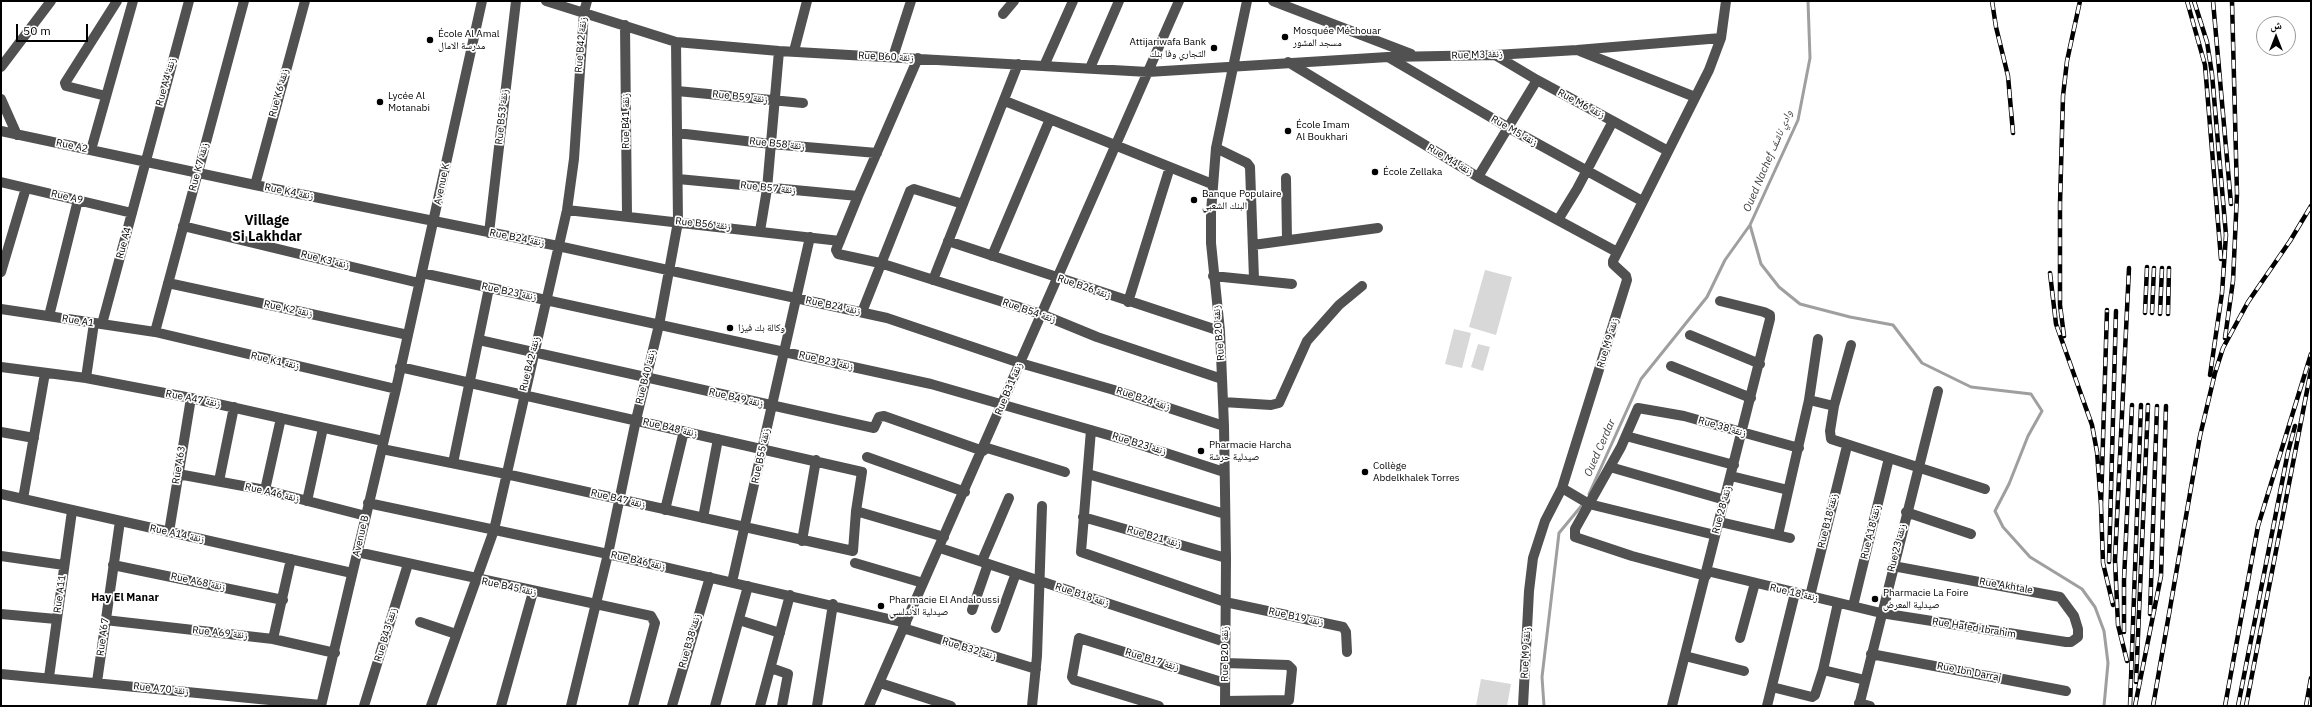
<!DOCTYPE html>
<html>
<head>
<meta charset="utf-8">
<style>
	body { margin:0 }
	#map { position:relative; width:2312px; height:707px; overflow:hidden; background:#fff; font-family:"IBM Plex Sans","Noto Naskh Arabic",sans-serif }
	canvas { display:block }
	.frame { position:absolute; inset:0; border:2px solid #000; pointer-events:none }
	.north { position:absolute; left:2256px; top:16px; width:40px; height:40px; box-sizing:border-box; background:#fff; border:1px solid #999; border-radius:50%; rotate:0deg; font-size:11px; font-weight:700; line-height:16px; text-align:center; color:#000 }
	.north::after { content:''; display:block; margin:auto; width:14px; height:18px; background:#000; clip-path:polygon(50% 0,100% 100%,50% 72%,0 100%) }
	.scale { position:absolute; left:16px; top:24px; width:72px; height:18px; box-sizing:border-box; border:2px solid #000; border-top:0; padding-left:5px; font-size:12px; line-height:14px; white-space:nowrap; color:#000; -webkit-text-stroke:3px #fff; paint-order:stroke }
</style>
</head>
<body>
<div id="map">
<canvas width="2312" height="707"></canvas>
<div class="frame"></div>
<div class="north">ش</div>
<div class="scale">50 m</div>
</div>
<script>
const ctx = document.querySelector('canvas').getContext('2d');
ctx.lineJoin = 'round';
function fillPath(path, color) {
  ctx.fillStyle = color;
  ctx.fill(path, 'evenodd');
}
function toPath(rows) {
  const path = new Path2D();
  for (const r of rows) {
    path.moveTo(r[0], r[1]);
    for (let i = 2; i < r.length; i += 2) path.lineTo(r[i], r[i + 1]);
  }
  return path;
}
function stroke(path, color, width, dash) {
  ctx.strokeStyle = color;
  ctx.lineWidth = width;
  ctx.lineCap = dash ? 'butt' : 'round';
  ctx.setLineDash(dash || []);
  ctx.stroke(path);
}
function write(font, color, halo, rows, align = 'center') {
  ctx.font = font + ' "IBM Plex Sans","Noto Naskh Arabic",sans-serif';
  ctx.lineWidth = 3.5;
  ctx.setLineDash([]);
  ctx.textBaseline = 'middle';
  ctx.strokeStyle = halo;
  ctx.fillStyle = color;
  for (const [text, x, y, turn = 0] of rows) {
    ctx.save();
    ctx.translate(x, y);
    ctx.rotate((+turn || 0) * Math.PI / 180);
    ctx.textAlign = isNaN(turn) ? turn : align;
    if (halo) ctx.strokeText(text, 0, 0);
    ctx.fillText(text, 0, 0);
    ctx.restore();
  }
}
const green = toPath([
	[1485,270,1512,277,1496,335,1469,327],
	[1454,329,1471,333,1462,368,1445,364],
	[1478,344,1490,347,1483,371,1471,367],
	[1481,679,1511,684,1507,706,1476,706]
]);
const stream = toPath([
	[1808,1,1810,58,1798,120,1750,225,1761,264,1779,287,1800,304,1850,317,1893,325,1922,363,1971,387,2031,394,2042,411,2028,436,2009,484,1995,511,2003,527,2030,557,2082,589,2095,607,2104,631,2108,663,2104,706],
	[1589,494,1641,379,1707,297,1725,260,1750,225],
	[1544,706,1542,677,1559,533,1583,504]
]);
const minor = toPath([
	[546,1,676,42,779,51,1148,72,1388,57,1495,55,1577,50,1721,38],
	[1273,1,1411,54],
	[1003,14,1014,1],
	[625,25,627,216],
	[794,51,807,1],
	[1580,51,1695,97],
	[1495,55,1537,80,1668,151],
	[893,57,911,1],
	[1388,57,1509,128,1642,201],
	[918,58,858,196,836,250,838,254,880,263,1041,314,1097,337,1222,379],
	[1288,62,1478,177,1617,252],
	[1044,66,1073,1],
	[1,67,51,1],
	[1090,68,1119,1],
	[677,91,803,103],
	[106,96,66,86,65,83,117,1],
	[1,99,17,135],
	[1005,101,1212,184],
	[1,131,255,185,558,246,887,318,1020,363,1114,390,1224,426],
	[677,133,771,144,877,153],
	[1216,148,1247,163,1250,167,1254,279],
	[91,150,133,1],
	[1478,177,1537,80],
	[1286,178,1287,240],
	[678,179,858,196],
	[1,182,132,213],
	[255,185,305,1],
	[567,210,840,241],
	[1558,220,1577,189,1613,121],
	[183,226,419,283],
	[760,231,767,189,779,51],
	[489,233,516,1],
	[948,241,1220,331],
	[1253,245,1378,228],
	[992,256,1050,119],
	[1,272,26,188],
	[422,273,931,384,1129,441,1224,472],
	[1213,276,1292,284],
	[933,280,1018,64],
	[168,283,408,335],
	[1128,302,1170,167],
	[1,309,155,332,396,389],
	[862,312,910,191,914,189,963,204],
	[49,316,78,200],
	[102,324,189,1],
	[155,332,244,1],
	[1690,335,1760,364],
	[479,340,874,428,879,417,884,416,983,451],
	[1851,345,1834,406,1830,431,1831,439,1985,489],
	[1671,366,1751,398],
	[1,367,86,378,191,398,383,441],
	[86,378,94,323],
	[1809,400,1834,406],
	[1223,402,1271,405,1279,403,1307,341,1339,305,1362,286],
	[1091,430,1081,552,1225,602,1343,627,1346,632,1347,652],
	[1,432,34,438],
	[1626,436,1734,465],
	[984,447,1065,472],
	[382,449,506,474,853,551,856,511,862,472,400,367],
	[867,457,965,492],
	[453,463,489,288],
	[1610,467,1725,500],
	[178,474,265,490,366,516],
	[1088,474,1225,514],
	[1731,476,1788,490],
	[219,481,234,407],
	[1562,488,1589,504,1715,535],
	[265,490,281,418],
	[1,494,352,573],
	[23,499,45,373],
	[307,501,323,428],
	[368,503,608,554,906,623],
	[665,510,684,431],
	[856,511,944,537],
	[1906,512,1971,534],
	[1083,517,1226,558],
	[703,518,718,439],
	[1720,522,1790,538],
	[169,532,191,398],
	[1778,535,1809,400,1818,339],
	[802,541,816,460],
	[940,548,1225,642],
	[357,552,651,616,655,623,633,706],
	[1,556,64,565],
	[982,561,1009,498],
	[855,563,923,583],
	[113,565,283,600],
	[1707,571,1881,613,2066,642,2071,642,2078,637,2078,629,2074,616,2060,597,1893,566],
	[1706,576,1632,556,1575,537,1575,529,1621,447,1638,408,1684,416,1799,448],
	[732,582,810,237],
	[1810,596,1847,446],
	[1853,606,1889,458],
	[972,610,988,564],
	[1,614,56,619],
	[105,620,273,639,335,653],
	[739,620,780,633],
	[420,622,456,634],
	[903,628,1036,669],
	[996,628,1016,573],
	[1740,638,1755,583],
	[273,639,291,559],
	[1871,654,2066,691],
	[1685,656,1744,671],
	[771,668,788,674,782,706],
	[1823,670,1865,680],
	[1,674,321,705],
	[49,677,72,511],
	[97,682,120,521],
	[880,683,951,706],
	[1772,687,1812,697,1815,695,1823,670,1838,603],
	[1225,701,1289,700,1292,669,1288,665,1225,663],
	[1859,703,1870,706],
	[321,706,396,389,482,1],
	[364,706,408,564],
	[431,706,494,530,567,210,574,159,584,12,587,1],
	[501,706,533,592],
	[571,706,608,554,636,420,659,325,678,222,676,42],
	[672,706,710,577],
	[715,706,748,586],
	[760,706,790,595],
	[817,706,833,604],
	[869,706,1179,1],
	[1032,706,1037,656,1042,506],
	[1159,706,1074,680,1072,677,1079,638,1225,683],
	[1225,706,1226,558,1224,426,1220,331,1211,243,1211,212,1216,148,1247,1],
	[1523,706,1529,591,1533,558,1545,521,1562,488,1627,280,1626,276,1613,264,1613,261,1709,70,1721,38,1726,1],
	[1672,706,1770,319,1770,315,1764,312,1720,301],
	[1767,706,1795,593],
	[1859,706,1938,391]
]);
const rail = toPath([
	[1992,1,1996,27,2008,76,2013,133],
	[2187,1,2205,65,2221,259],
	[2194,1,2207,42,2212,74,2226,235,2222,293,2210,375],
	[2213,1,2231,204],
	[2050,273,2056,324,2092,425,2097,452,2101,505,2107,310],
	[2145,313,2147,267],
	[2152,313,2154,268],
	[2160,314,2162,268],
	[2168,314,2169,268],
	[2064,336,2060,305,2060,204,2063,96,2067,61,2080,1],
	[2225,338,2233,281,2237,194,2232,1],
	[2101,505,2103,563,2113,605],
	[2109,562,2116,311],
	[2150,614,2157,406],
	[2124,632,2124,580,2132,405],
	[2127,661,2118,625,2115,560,2129,268],
	[2136,682,2148,405],
	[2130,706,2141,405],
	[2135,706,2161,576,2166,406],
	[2153,706,2200,436,2215,373,2223,348,2248,302,2290,241,2311,206],
	[2225,706,2258,526,2311,354],
	[2238,706,2288,452,2295,426],
	[2246,706,2311,370],
	[2306,706,2311,678]
]);
const markers = [
	[1285,37,4,"#000"],
	[430,40,4,"#000"],
	[1214,48,4,"#000"],
	[380,102,4,"#000"],
	[1288,131,4,"#000"],
	[1375,172,4,"#000"],
	[1194,200,4,"#000"],
	[730,328,4,"#000"],
	[1201,451,4,"#000"],
	[1365,472,4,"#000"],
	[1875,599,4,"#000"],
	[881,606,4,"#000"]
];
const poiNames = [
	["Mosquée Méchouar",1293,31],
	["مسجد المشور",1293,43],
	["École Al Amal",438,34],
	["مدرسة الامال",438,46],
	["Attijariwafa Bank",1206,42,"right"],
	["التجاري وفا بنك",1206,54,"right"],
	["Lycée Al",388,96],
	["Motanabi",388,108],
	["École Imam",1296,125],
	["Al Boukhari",1296,137],
	["École Zellaka",1383,172],
	["Banque Populaire",1202,194],
	["البنك الشعبي",1202,206],
	["وكالة بك فيزا",738,328],
	["Pharmacie Harcha",1209,445],
	["صيدلية حرشة",1209,457],
	["Collège",1373,466],
	["Abdelkhalek Torres",1373,478],
	["Pharmacie La Foire",1883,593],
	["صيدلية المعرض",1883,605],
	["Pharmacie El Andaloussi",889,600],
	["صيدلية الأندلسي",889,612]
];
const streetNames = [
	["Rue B42 زنقة",581,45,-85],
	["Rue M3 زنقة",1477,55,-2],
	["Rue B60 زنقة",886,57,3],
	["Rue A4 زنقة",166,82,-74],
	["Rue K6 زنقة",279,93,-75],
	["Rue B59 زنقة",740,97,6],
	["Rue M6 زنقة",1581,104,28],
	["Rue B53 زنقة",502,117,-84],
	["Rue B41 زنقة",626,121,-90],
	["Rue M5 زنقة",1514,131,30],
	["Rue B58 زنقة",777,144,6],
	["Rue A2",72,146,12],
	["Rue M4 زنقة",1450,160,31],
	["Rue K7 زنقة",199,167,-75],
	["Avenue K",442,184,-78],
	["Rue B57 زنقة",768,188,6],
	["Rue K4 زنقة",289,192,11],
	["Rue A9",67,197,13],
	["Rue B56 زنقة",703,224,6],
	["Rue B24 زنقة",517,238,11],
	["Rue A4",124,243,-75],
	["Rue K3 زنقة",325,260,14],
	["Rue B26 زنقة",1084,287,19],
	["Rue B23 زنقة",509,292,12],
	["Rue B24 زنقة",833,306,12],
	["Rue K2 زنقة",288,309,12],
	["Rue B54 زنقة",1029,311,19],
	["Rue A1",78,321,9],
	["Rue B20 زنقة",1219,333,-95],
	["Rue M9 زنقة",1608,343,-73],
	["Rue K1 زنقة",275,361,13],
	["Rue B23 زنقة",826,361,13],
	["Rue B42 زنقة",530,364,-76],
	["Rue B40 زنقة",646,377,-76],
	["Rue B31 زنقة",1009,389,-67],
	["Rue B49 زنقة",736,398,13],
	["Rue A47 زنقة",193,399,11],
	["Rue B24 زنقة",1143,399,18],
	["Rue 38 زنقة",1722,427,16],
	["Rue B48 زنقة",670,428,13],
	["Rue B23 زنقة",1139,444,17],
	["Rue B55 زنقة",761,456,-78],
	["Rue A63",179,465,-81],
	["Rue A46 زنقة",272,493,13],
	["Rue B47 زنقة",618,499,13],
	["Rue 28 زنقة",1722,510,-75],
	["Rue B18 زنقة",1828,521,-76],
	["Rue A18 زنقة",1871,532,-76],
	["Rue A14 زنقة",177,534,12],
	["Avenue B",361,536,-77],
	["Rue B21 زنقة",1154,537,16],
	["Rue 23 زنقة",1897,548,-76],
	["Rue B46 زنقة",638,561,13],
	["Rue A68 زنقة",198,582,12],
	["Rue Akhtale",2006,586,10],
	["Rue B45 زنقة",509,587,12],
	["Rue 18 زنقة",1794,593,13],
	["Rue A11",60,594,-82],
	["Rue B18 زنقة",1082,595,18],
	["Rue B19 زنقة",1296,617,12],
	["Rue Hafed Ibrahim",1974,628,9],
	["Rue A69 زنقة",220,633,6],
	["Rue B43 زنقة",386,635,-73],
	["Rue A67",103,637,-82],
	["Rue B38 زنقة",690,641,-74],
	["Rue B32 زنقة",969,649,17],
	["Rue M9 زنقة",1526,653,-87],
	["Rue B20 زنقة",1225,654,-90],
	["Rue B17 زنقة",1152,660,17],
	["Rue Ibn Darraj",1969,672,11],
	["Rue A70 زنقة",161,689,6]
];
const waterNames = [
	["Oued Nachef وادي ناشف",1768,161,-67],
	["Oued Cerdar",1600,448,-66]
];
const neighbourhoodNames = [
	["Hay El Manar",125,598]
];
const districtNames = [
	["Village",267,221],
	["Si Lakhdar",267,237]
];
fillPath(green, '#d8d8d8');
stroke(stream, '#9f9f9f', 3);
stroke(minor, '#515151', 10);
stroke(rail, '#000', 4.5);
stroke(rail, '#fff', 3, [9]);
for (const [x, y, r, color] of markers) {
  const dot = new Path2D();
  dot.arc(x, y, r, 0, 2 * Math.PI);
  ctx.fillStyle = color;
  ctx.fill(dot);
  stroke(dot, '#fff', 1.5);
}
write('10px', '#000', '#fff', poiNames, 'left');
write('10px', '#000', '#fff', streetNames);
write('italic 11px', '#404040', '#fff', waterNames);
write('bold 11px', '#000', '#fff', neighbourhoodNames);
write('bold 14px', '#000', '#fff', districtNames);
</script>
</body>
</html>
